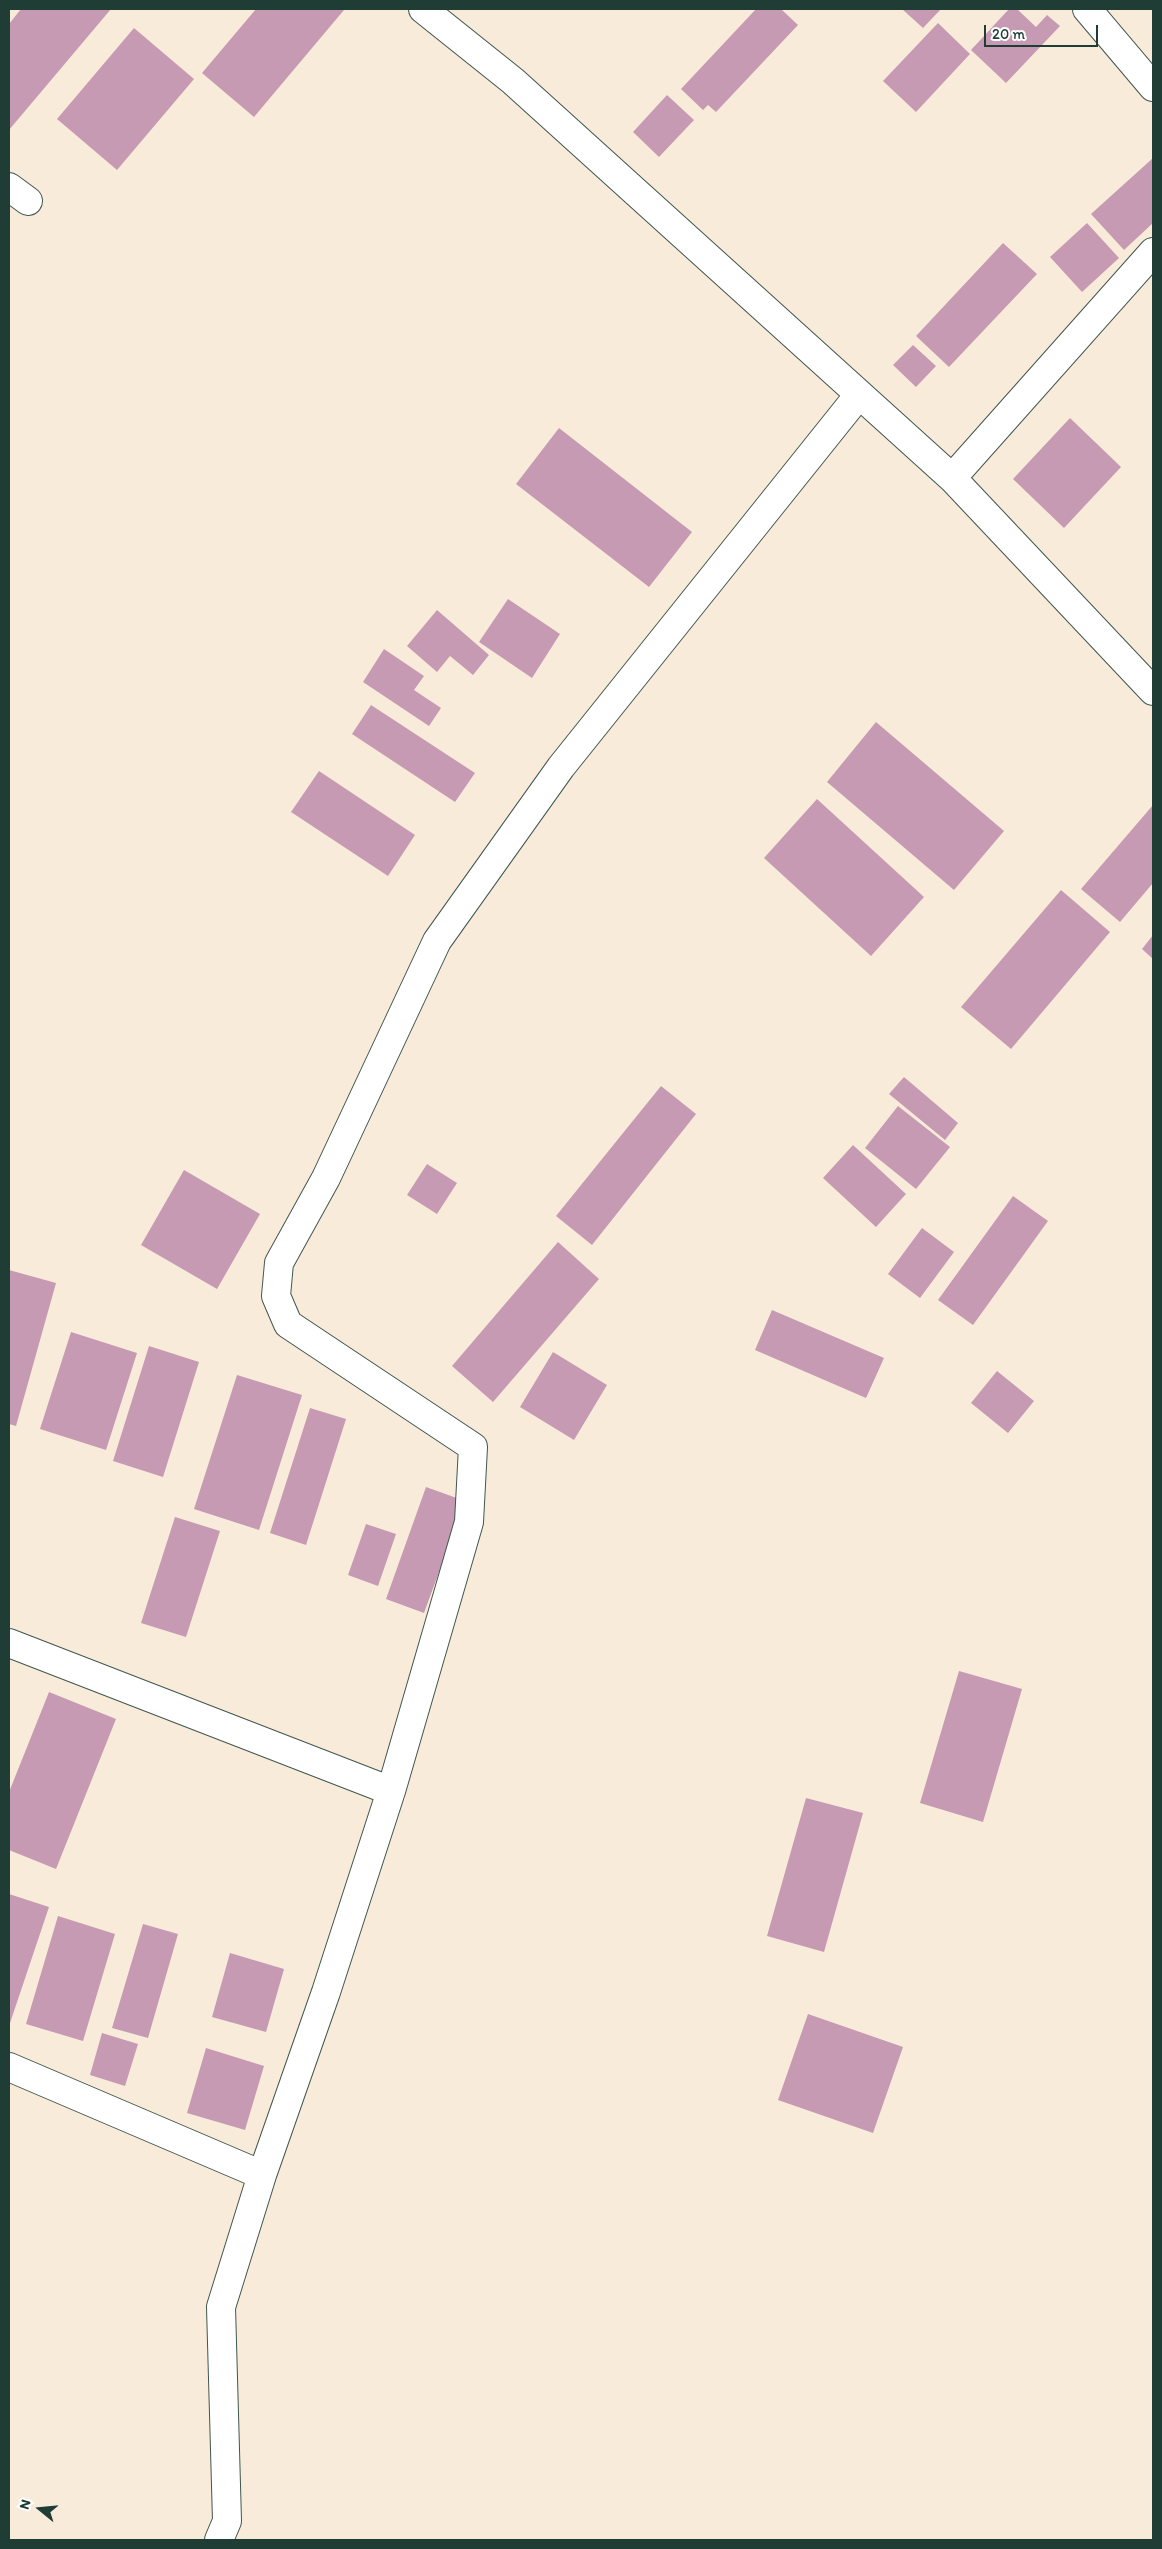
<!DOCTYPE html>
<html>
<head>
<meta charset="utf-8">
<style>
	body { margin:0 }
	#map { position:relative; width:1162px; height:2549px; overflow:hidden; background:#f9ebda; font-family:Itim,sans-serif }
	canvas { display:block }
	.frame { position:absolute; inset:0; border:10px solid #1f3d34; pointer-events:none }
	.north { position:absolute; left:15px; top:2484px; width:50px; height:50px; -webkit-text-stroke:4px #fff; paint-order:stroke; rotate:287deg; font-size:14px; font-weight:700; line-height:20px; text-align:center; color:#1f3d34 }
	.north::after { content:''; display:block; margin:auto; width:18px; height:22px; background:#1f3d34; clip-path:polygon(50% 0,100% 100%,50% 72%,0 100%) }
	.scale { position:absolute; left:984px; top:25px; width:114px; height:22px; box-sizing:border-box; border:2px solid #1f3d34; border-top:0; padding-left:6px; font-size:15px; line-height:18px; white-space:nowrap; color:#1f3d34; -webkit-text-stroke:4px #fff; paint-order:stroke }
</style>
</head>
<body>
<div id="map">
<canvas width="1162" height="2549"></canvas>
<div class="frame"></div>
<div class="north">N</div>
<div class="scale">20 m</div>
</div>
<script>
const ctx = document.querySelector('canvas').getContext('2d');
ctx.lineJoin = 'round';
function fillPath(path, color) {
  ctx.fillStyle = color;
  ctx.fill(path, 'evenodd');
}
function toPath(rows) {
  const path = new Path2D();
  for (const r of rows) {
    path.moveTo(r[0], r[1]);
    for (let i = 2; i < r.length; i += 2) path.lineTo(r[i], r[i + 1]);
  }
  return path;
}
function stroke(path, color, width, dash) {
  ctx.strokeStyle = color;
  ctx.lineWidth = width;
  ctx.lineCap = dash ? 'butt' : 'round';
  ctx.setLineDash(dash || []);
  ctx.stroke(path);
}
const building = toPath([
	[21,9,111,9,9,130,9,24],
	[256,9,344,10,254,117,202,73],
	[756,9,781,9,798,25,716,112,708,105,703,110,681,89],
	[902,9,941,9,923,28],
	[1009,9,1017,9,1036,27,1047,15,1060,26,1006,83,971,50],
	[938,23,970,54,916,112,883,81],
	[134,28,194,79,117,170,57,119],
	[667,95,694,120,659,157,633,132],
	[1153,158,1153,223,1124,250,1091,214],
	[1087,223,1119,258,1082,292,1050,257],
	[1003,243,1037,274,949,367,916,336],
	[913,345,936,366,916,387,893,365],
	[1070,418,1121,467,1064,528,1013,479],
	[559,428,692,532,649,587,516,484],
	[508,599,560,634,532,678,479,642],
	[437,610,489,655,473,675,450,656,437,672,407,646],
	[384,649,424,676,414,690,441,708,429,726,363,682],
	[371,705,475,773,455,802,352,734],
	[876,722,1004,831,954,890,827,782],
	[319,771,415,835,388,876,291,812],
	[817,799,924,897,871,956,764,858],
	[1153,805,1153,883,1120,922,1081,889],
	[1061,890,1110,932,1011,1049,961,1007],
	[1153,935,1153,959,1142,949],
	[904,1077,958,1123,945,1140,889,1094],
	[661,1086,696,1114,592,1245,556,1216],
	[898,1106,950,1147,916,1189,865,1148],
	[853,1145,906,1194,876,1227,823,1178],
	[427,1164,457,1183,437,1214,407,1195],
	[184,1170,260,1214,217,1289,141,1245],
	[1013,1196,1048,1221,973,1325,938,1300],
	[922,1228,954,1252,920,1298,888,1274],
	[558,1242,599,1279,493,1402,452,1366],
	[9,1270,56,1283,16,1426,9,1424],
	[772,1310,884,1358,866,1398,755,1350],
	[71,1332,137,1353,106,1450,40,1429],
	[149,1346,199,1362,163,1477,113,1461],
	[553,1352,607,1385,574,1440,520,1407],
	[997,1371,1034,1401,1008,1433,971,1403],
	[237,1375,302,1395,259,1530,194,1509],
	[310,1408,346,1419,306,1545,270,1533],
	[426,1487,465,1501,424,1613,386,1599],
	[175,1517,220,1531,186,1637,141,1623],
	[366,1524,396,1534,378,1586,348,1575],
	[959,1671,1022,1689,983,1822,920,1803],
	[49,1692,116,1719,56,1869,9,1850,9,1792],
	[806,1798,863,1813,824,1952,767,1936],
	[9,1894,49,1907,9,2026],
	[58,1916,115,1934,83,2041,26,2024],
	[143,1924,178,1934,148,2038,112,2028],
	[230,1953,284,1969,266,2032,212,2017],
	[808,2014,903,2047,873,2133,778,2100],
	[102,2033,138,2044,125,2086,90,2075],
	[206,2048,264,2066,245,2130,187,2113]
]);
const minor = toPath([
	[423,9,513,81,952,478],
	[1087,9,1153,87],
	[9,187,28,201],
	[1153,252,952,478,1153,691],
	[9,1643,391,1791],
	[9,2067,262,2175],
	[219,2540,227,2521,221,2307,262,2175,326,1992,391,1791,469,1522,473,1447,288,1324,276,1296,279,1263,326,1178,437,941,561,767,858,396]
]);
fillPath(building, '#c69ab3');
stroke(minor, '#40574d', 30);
stroke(minor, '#fff', 28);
</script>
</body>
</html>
